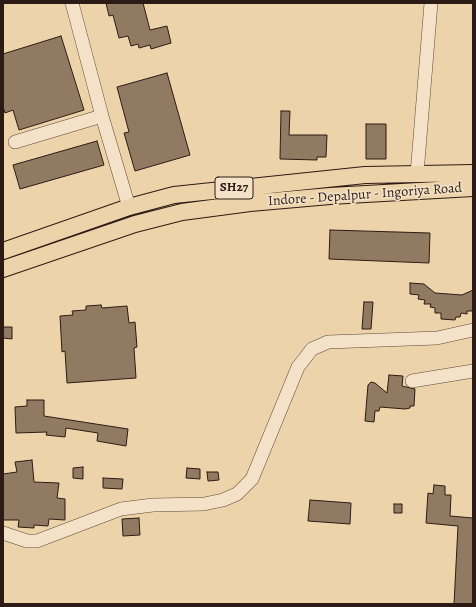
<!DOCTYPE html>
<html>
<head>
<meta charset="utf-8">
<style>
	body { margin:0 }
	#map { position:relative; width:476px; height:607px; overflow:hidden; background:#edd3a9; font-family:Alegreya,serif }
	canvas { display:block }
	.frame { position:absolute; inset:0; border:4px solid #2c1b15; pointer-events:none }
</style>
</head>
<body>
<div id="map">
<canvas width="476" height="607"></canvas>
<div class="frame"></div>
</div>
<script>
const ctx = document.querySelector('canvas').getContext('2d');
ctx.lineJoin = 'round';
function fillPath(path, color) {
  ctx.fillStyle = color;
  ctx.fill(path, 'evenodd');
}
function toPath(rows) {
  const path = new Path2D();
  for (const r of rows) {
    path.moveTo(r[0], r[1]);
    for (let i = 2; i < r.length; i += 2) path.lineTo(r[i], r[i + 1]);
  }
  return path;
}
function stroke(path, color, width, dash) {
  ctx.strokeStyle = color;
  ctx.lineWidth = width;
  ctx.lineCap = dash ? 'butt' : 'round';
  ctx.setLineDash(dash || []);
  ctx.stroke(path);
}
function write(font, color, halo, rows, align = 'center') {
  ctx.font = font + ' Alegreya,serif';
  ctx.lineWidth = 3;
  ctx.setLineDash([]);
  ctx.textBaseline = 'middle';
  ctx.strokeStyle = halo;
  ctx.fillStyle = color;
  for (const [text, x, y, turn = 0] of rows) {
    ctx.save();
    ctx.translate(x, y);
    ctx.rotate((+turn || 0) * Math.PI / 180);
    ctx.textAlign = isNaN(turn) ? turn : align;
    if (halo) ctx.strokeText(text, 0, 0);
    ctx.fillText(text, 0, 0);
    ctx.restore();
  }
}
const building = toPath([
	[106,3,143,3,150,30,167,26,171,43,151,49,150,45,139,48,138,44,131,46,128,36,119,38,113,15,109,16,106,3],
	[61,36,84,110,19,130,13,110,5,113,3,107,3,54,61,36],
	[167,73,190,155,135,171,124,133,129,132,117,87,167,73],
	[281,111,290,111,289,135,327,135,326,157,317,157,317,160,280,159,281,111],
	[366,124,386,124,386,159,366,159,366,124],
	[97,141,104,165,20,189,13,165,97,141],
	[330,230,430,233,429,263,329,259,330,230],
	[410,283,424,284,435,293,462,295,473,290,473,311,467,311,467,314,461,313,460,317,456,317,455,320,441,319,441,313,435,313,435,308,430,307,431,304,424,304,425,300,418,299,419,295,410,294,410,283],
	[364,302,373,302,371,329,362,329,364,302],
	[101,305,102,308,127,306,129,323,135,322,137,347,134,348,136,378,67,383,65,351,62,352,60,316,73,315,72,311,86,310,86,306,101,305],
	[3,327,12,327,12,339,3,338,3,327],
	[389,375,403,376,402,386,415,389,414,406,410,406,410,408,405,409,380,407,379,411,375,411,374,422,365,421,368,385,371,382,375,383,387,393,389,375],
	[27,400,44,400,44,416,128,429,126,446,97,441,98,433,66,428,65,437,46,435,47,432,16,433,15,407,27,406,27,400],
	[32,460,34,482,59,483,57,498,65,499,65,520,49,519,48,526,34,525,34,528,18,527,19,520,3,520,3,474,17,472,15,462,32,460],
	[83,467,83,479,73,478,73,468,83,467],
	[187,468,200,469,200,479,186,478,187,468],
	[207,472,218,472,219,480,208,481,207,472],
	[103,478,123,479,122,489,103,488,103,478],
	[434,485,445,486,445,495,451,495,450,516,473,518,473,604,454,604,458,526,426,523,428,493,433,494,434,485],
	[310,500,351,503,350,524,308,521,310,500],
	[394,504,402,504,402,513,394,513,394,504],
	[139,518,140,535,123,536,122,519,139,518]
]);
const minor = toPath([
	[72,3,102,116,129,207],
	[15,142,102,116],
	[417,174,431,3],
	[412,381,473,371],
	[3,533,27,541,37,541,121,509,153,505,204,504,223,500,237,494,252,479,298,367,312,349,328,342,437,338,473,330]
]);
const major = toPath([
	[3,251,129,207,174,195,365,175,473,173],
	[3,269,135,224,182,212,250,203,330,196,473,188]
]);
const shields = [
	[234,188,38]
];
const shieldNames = [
	["SH27",234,188]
];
const streetNames = [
	["Indore - Depalpur - Ingoriya Road",365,195,-4]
];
fillPath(building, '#907b62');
stroke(building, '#2c1b15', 1);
stroke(minor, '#5c493a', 14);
stroke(major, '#2c1b15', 18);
stroke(minor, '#f3e2c7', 13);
stroke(major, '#edd3a9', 16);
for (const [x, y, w] of shields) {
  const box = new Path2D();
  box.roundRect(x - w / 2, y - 11, w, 22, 3);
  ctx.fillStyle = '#f3e2c7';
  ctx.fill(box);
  stroke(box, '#2c1b15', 1);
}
write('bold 13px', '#2c1b15', null, shieldNames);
write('14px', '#2c1b15', '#f3e2c7', streetNames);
</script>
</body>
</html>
